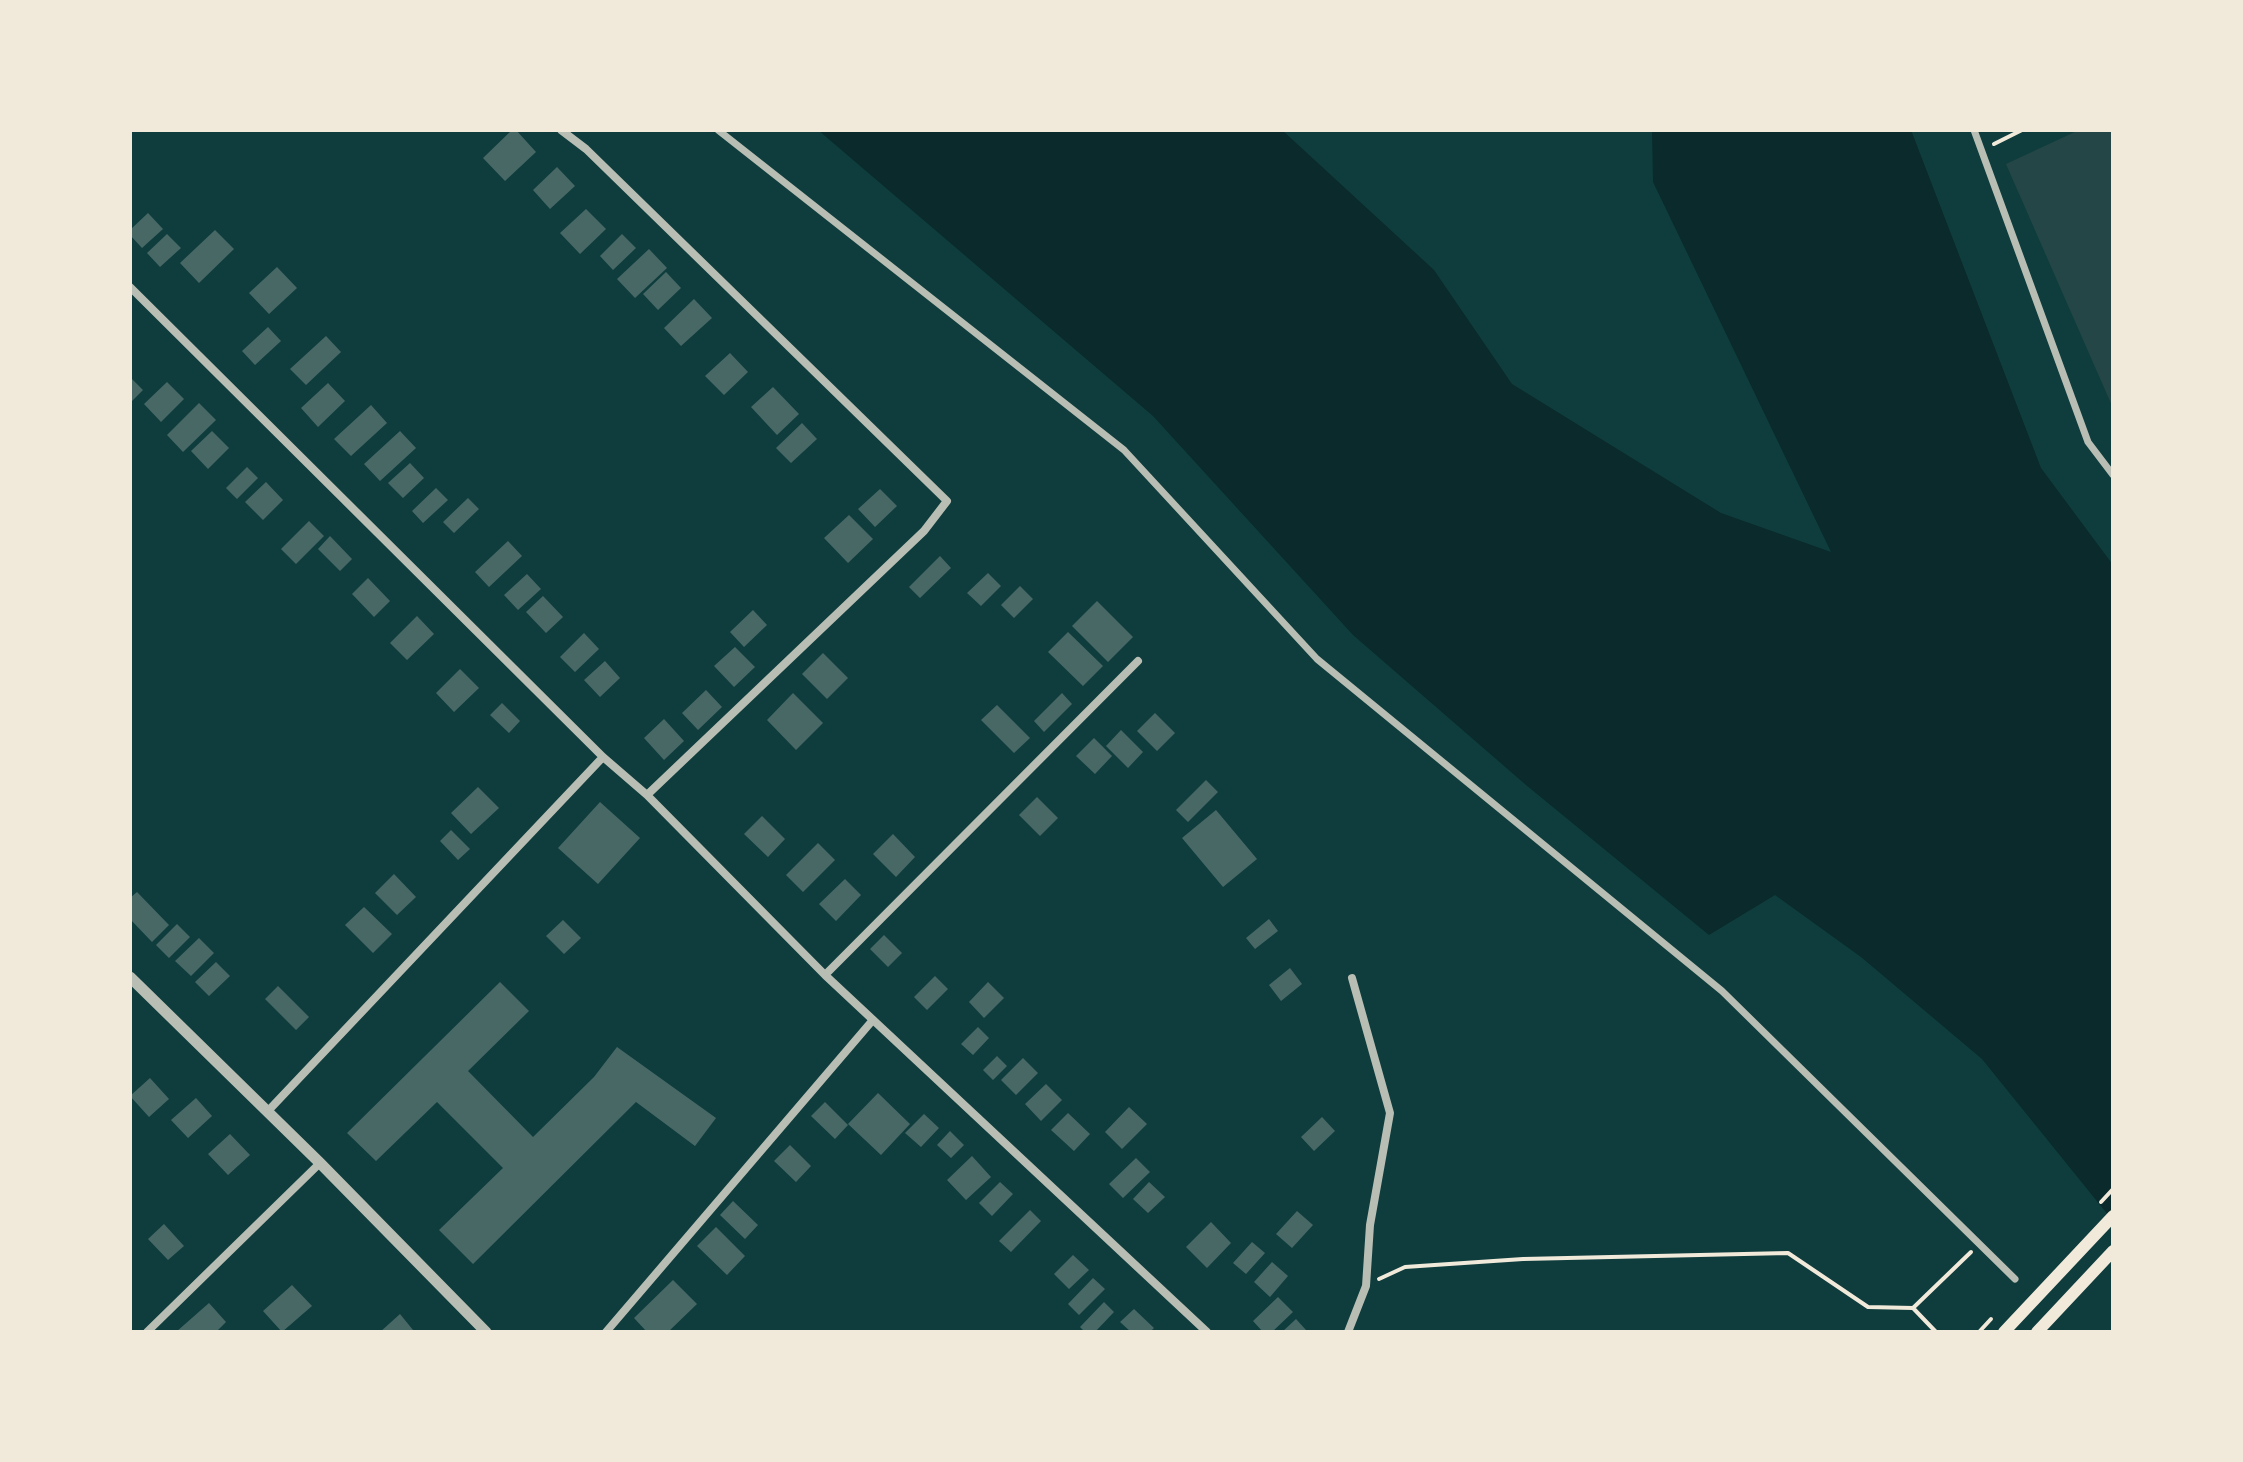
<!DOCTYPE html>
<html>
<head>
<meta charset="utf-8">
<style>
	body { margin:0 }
	#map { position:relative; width:2243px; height:1462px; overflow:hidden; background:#0f3d3e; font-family:"Source Serif 4",serif }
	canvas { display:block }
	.frame { position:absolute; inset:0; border:132px solid #f1e9da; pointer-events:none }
</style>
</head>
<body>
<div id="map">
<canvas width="2243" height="1462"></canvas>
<div class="frame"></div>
</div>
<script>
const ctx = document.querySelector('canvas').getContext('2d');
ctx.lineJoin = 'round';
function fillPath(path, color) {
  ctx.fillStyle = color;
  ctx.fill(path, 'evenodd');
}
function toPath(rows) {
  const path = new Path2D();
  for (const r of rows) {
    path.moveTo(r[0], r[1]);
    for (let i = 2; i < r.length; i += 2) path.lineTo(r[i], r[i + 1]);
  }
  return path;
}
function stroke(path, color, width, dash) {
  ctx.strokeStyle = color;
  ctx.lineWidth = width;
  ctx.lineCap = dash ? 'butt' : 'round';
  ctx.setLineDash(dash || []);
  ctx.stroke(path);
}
const green = toPath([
	[2079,130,2113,130,2113,408,2006,164]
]);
const water = toPath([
	[818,130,1282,130,1434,270,1512,384,1721,513,1831,552,1653,182,1652,130,1911,130,2041,468,2113,565,2113,1221,1982,1059,1861,957,1775,895,1709,935,1526,785,1353,635,1153,416]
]);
const building = toPath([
	[512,130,516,130,536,152,505,181,483,158],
	[557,167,575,186,550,209,533,190],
	[586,209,606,229,580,254,560,233],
	[148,213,163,229,142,248,130,235,130,230],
	[215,230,234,249,199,283,180,263],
	[167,234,181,248,160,267,147,253],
	[622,234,636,248,613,270,600,256],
	[649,249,667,268,635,298,617,279],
	[277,267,297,288,269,314,249,293],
	[666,272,681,288,658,310,643,294],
	[694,299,712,318,681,346,664,328],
	[268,327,281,341,255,365,242,351],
	[326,336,341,352,306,385,290,369],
	[730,353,748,372,724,395,705,376],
	[130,377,143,390,130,403],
	[167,382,184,399,161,422,144,404],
	[328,383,345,401,318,427,301,408],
	[773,387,799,414,777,435,751,407],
	[199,403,216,420,183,452,167,435],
	[371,405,387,423,351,456,334,439],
	[802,423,817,439,791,463,776,448],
	[212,431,229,448,208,469,191,451],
	[400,431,416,448,380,481,364,464],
	[410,463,424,478,403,498,388,483],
	[247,467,258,478,237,499,226,488],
	[266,482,283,500,263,520,245,502],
	[436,488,448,500,423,523,412,511],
	[880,489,897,506,875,527,858,509],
	[468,498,479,509,454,533,443,522],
	[849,515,873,539,848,563,824,538],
	[309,521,324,536,296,564,281,549],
	[330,536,352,559,340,571,318,549],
	[508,541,522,556,489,587,475,572],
	[940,556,951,568,920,598,909,587],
	[988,573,1001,586,981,606,967,593],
	[527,574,541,589,518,610,504,595],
	[368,578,390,601,374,617,352,594],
	[1020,586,1033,599,1014,618,1001,605],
	[543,596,563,617,546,633,526,612],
	[1097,601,1133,637,1108,662,1072,626],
	[753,610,767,625,744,647,730,632],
	[417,616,434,634,407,660,390,643],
	[1068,632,1103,666,1083,686,1048,652],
	[584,633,599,649,575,672,560,657],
	[735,647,755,667,734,687,714,666],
	[823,653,848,678,827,699,802,674],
	[605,661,620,678,600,697,584,680],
	[460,669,479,688,454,712,436,693],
	[706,690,722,707,698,730,682,713],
	[793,693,823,723,796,750,767,720],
	[1062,693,1072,704,1044,732,1034,721],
	[502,703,520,721,509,733,490,715],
	[997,705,1030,738,1014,753,981,720],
	[1155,713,1175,733,1157,751,1137,731],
	[664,719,684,741,664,760,644,738],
	[1121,730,1143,752,1128,768,1106,746],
	[1094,738,1112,756,1095,774,1076,756],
	[1206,780,1218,792,1188,822,1176,810],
	[478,787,499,808,471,834,451,813],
	[1037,797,1058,818,1040,836,1019,815],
	[600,802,640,838,598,884,558,848],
	[1216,810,1257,859,1223,887,1182,838],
	[762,816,785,839,768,857,744,834],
	[451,830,470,849,458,860,440,841],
	[893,834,915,857,896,877,873,854],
	[818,843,835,860,803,892,786,875],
	[394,874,416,897,397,915,375,893],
	[845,879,861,895,836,921,819,904],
	[137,892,169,925,152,942,130,919,130,898],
	[364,907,392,934,373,953,345,925],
	[1269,919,1278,931,1255,949,1246,938],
	[563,920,581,938,564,954,546,936],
	[177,924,190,937,169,958,156,945],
	[884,935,902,953,888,967,870,949],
	[199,938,214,953,191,976,175,961],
	[216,962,230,976,209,996,195,982],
	[1290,968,1302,984,1281,1001,1269,985],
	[935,976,948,989,927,1010,914,997],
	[500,982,529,1011,468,1071,533,1137,594,1077,617,1047,716,1118,695,1146,636,1102,473,1264,439,1230,503,1168,437,1102,376,1161,347,1133],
	[988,982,1004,998,984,1018,969,1002],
	[278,986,309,1017,296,1030,265,999],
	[978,1027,989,1038,973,1055,961,1044],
	[997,1056,1007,1066,993,1080,983,1070],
	[1023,1058,1038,1073,1016,1095,1001,1080],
	[150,1078,169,1099,149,1117,130,1096],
	[1046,1084,1062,1100,1041,1121,1025,1104],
	[878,1093,910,1124,881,1155,848,1124],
	[196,1098,212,1116,188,1138,171,1120],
	[825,1102,848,1125,835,1139,811,1116],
	[1129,1107,1147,1124,1122,1149,1105,1132],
	[1068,1113,1090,1134,1074,1151,1051,1130],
	[924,1114,939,1128,921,1147,905,1133],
	[1322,1117,1335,1131,1314,1151,1301,1137],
	[950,1131,964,1145,951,1158,937,1145],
	[230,1134,250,1155,228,1175,208,1154],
	[790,1145,811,1166,796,1182,774,1161],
	[972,1156,991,1177,966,1200,947,1180],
	[1136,1158,1150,1172,1123,1198,1109,1184],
	[1000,1182,1013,1194,992,1216,979,1203],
	[1149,1182,1165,1197,1148,1213,1133,1199],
	[733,1201,758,1225,745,1239,720,1215],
	[1030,1210,1041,1221,1011,1252,999,1241],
	[1297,1211,1313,1225,1292,1248,1276,1234],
	[1211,1222,1231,1243,1207,1268,1186,1247],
	[164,1224,184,1246,168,1260,148,1239],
	[716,1227,745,1256,727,1275,697,1246],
	[1252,1242,1265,1253,1246,1274,1233,1263],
	[1073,1255,1089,1270,1069,1289,1054,1274],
	[1272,1262,1288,1276,1270,1297,1254,1282],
	[1093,1278,1105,1289,1079,1315,1068,1304],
	[673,1280,697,1304,668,1332,647,1332,634,1318],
	[292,1285,312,1306,282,1332,263,1311],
	[1278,1297,1293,1312,1272,1332,1263,1332,1253,1321],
	[1104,1302,1114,1312,1095,1332,1085,1332,1080,1327],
	[209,1303,226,1322,216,1332,176,1332],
	[1134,1309,1154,1328,1150,1332,1131,1332,1120,1322],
	[400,1314,413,1330,411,1332,380,1332],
	[1296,1319,1306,1330,1304,1332,1282,1332]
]);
const path = toPath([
	[1994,144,2022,130],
	[2101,1202,2113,1189],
	[1379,1279,1405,1267,1523,1259,1788,1253,1868,1307,1913,1308,1971,1252],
	[1913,1308,1936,1332],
	[1979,1332,1991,1319]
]);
const pedestrian = toPath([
	[718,130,1124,450,1317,659,1722,991,2015,1279],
	[1974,130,2088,442,2113,475]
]);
const minor = toPath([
	[561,130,586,149,947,501,924,531,647,795],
	[130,287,603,757,647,795,825,975,1207,1332],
	[825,975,1138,661],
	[268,1111,603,757],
	[147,1332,320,1163],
	[606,1332,872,1021],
	[1348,1332,1366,1286,1370,1225,1390,1113,1352,978]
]);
const tertiary = toPath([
	[130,977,320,1163,486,1332]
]);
const secondary = toPath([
	[2004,1332,2113,1216],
	[2037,1332,2113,1251]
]);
fillPath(green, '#244646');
fillPath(water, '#0a2a2b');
fillPath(building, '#486865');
stroke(path, '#f1e9da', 4);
stroke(pedestrian, '#b8beb3', 7);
stroke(minor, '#b8beb3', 8);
stroke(tertiary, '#b8beb3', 11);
stroke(secondary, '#f1e9da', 12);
</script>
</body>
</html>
